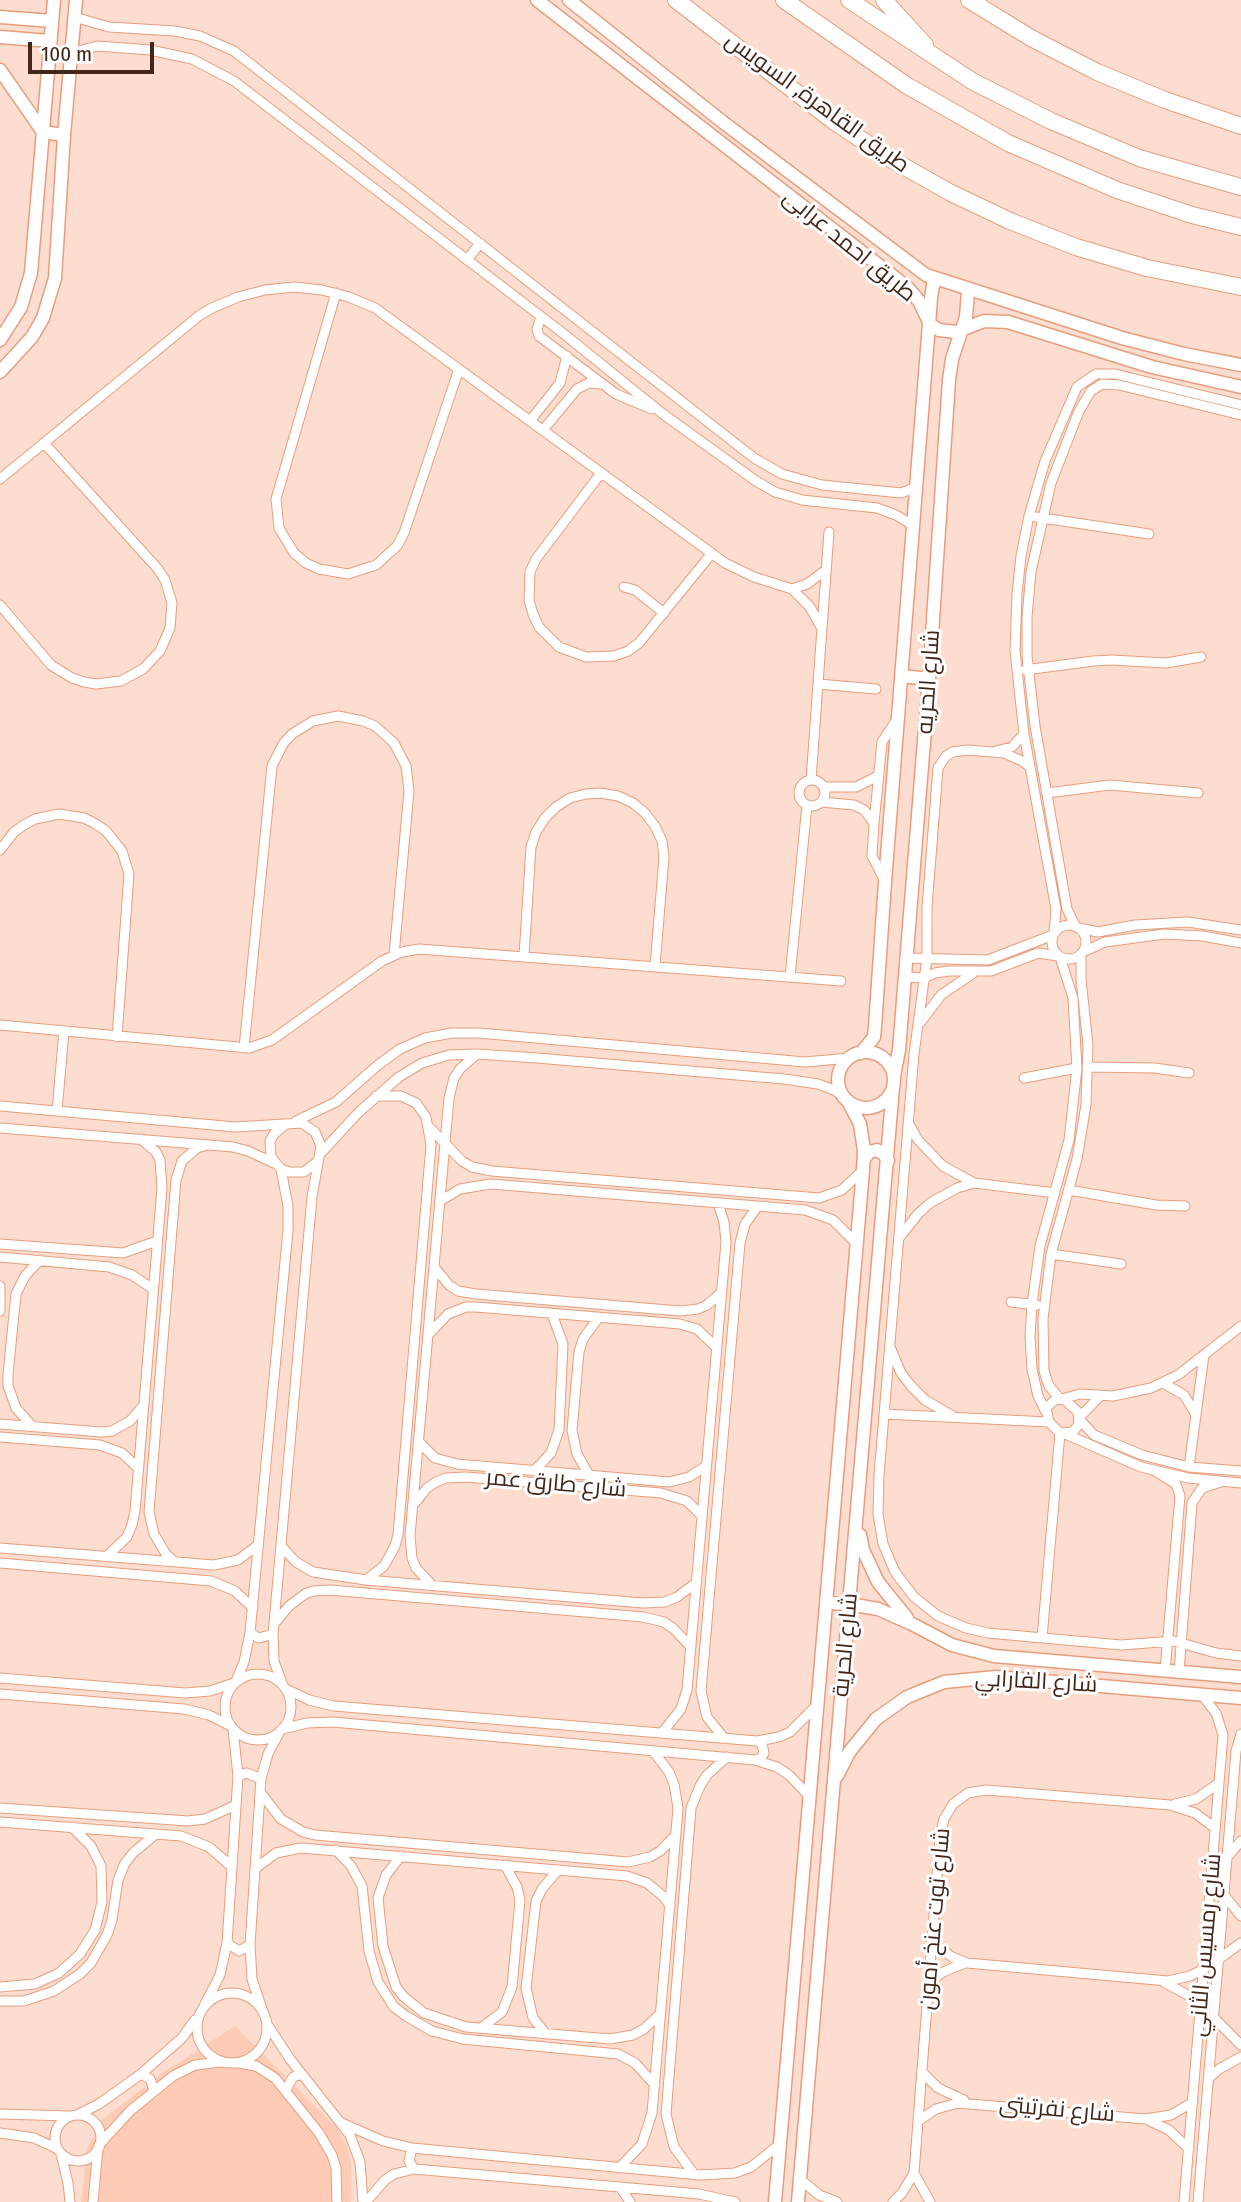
<!DOCTYPE html>
<html>
<head>
<meta charset="utf-8">
<style>
	body { margin:0 }
	#map { position:relative; width:1241px; height:2202px; overflow:hidden; background:#fcddcf; font-family:"Fira Sans Condensed",sans-serif }
	canvas { display:block }
	.scale { position:absolute; left:28px; top:42px; width:126px; height:32px; box-sizing:border-box; border:4px solid #43261a; border-top:0; padding-left:9px; font-size:21px; line-height:24px; white-space:nowrap; color:#43261a; -webkit-text-stroke:5px #fff; paint-order:stroke }
</style>
</head>
<body>
<div id="map">
<canvas width="1241" height="2202"></canvas>
<div class="scale">100 m</div>
</div>
<script>
const ctx = document.querySelector('canvas').getContext('2d');
ctx.lineJoin = 'round';
function fillPath(path, color) {
  ctx.fillStyle = color;
  ctx.fill(path, 'evenodd');
}
function toPath(rows) {
  const path = new Path2D();
  for (const r of rows) {
    if (r.length === 3) {
      path.moveTo(r[0] + r[2], r[1]);
      path.arc(r[0], r[1], r[2], 0, 2 * Math.PI);
      continue;
    }
    path.moveTo(r[0], r[1]);
    for (let i = 2; i < r.length; i += 2) path.lineTo(r[i], r[i + 1]);
  }
  return path;
}
function stroke(path, color, width, dash) {
  ctx.strokeStyle = color;
  ctx.lineWidth = width;
  ctx.lineCap = dash ? 'butt' : 'round';
  ctx.setLineDash(dash || []);
  ctx.stroke(path);
}
function write(font, color, halo, rows, align = 'center') {
  ctx.font = font + ' "Fira Sans Condensed",Cairo,sans-serif';
  ctx.lineWidth = 6;
  ctx.setLineDash([]);
  ctx.textBaseline = 'middle';
  ctx.strokeStyle = halo;
  ctx.fillStyle = color;
  for (const [text, x, y, turn = 0] of rows) {
    ctx.save();
    ctx.translate(x, y);
    ctx.rotate((+turn || 0) * Math.PI / 180);
    ctx.textAlign = isNaN(turn) ? turn : align;
    if (halo) ctx.strokeText(text, 0, 0);
    ctx.fillText(text, 0, 0);
    ctx.restore();
  }
}
const built = toPath([
	[235,2026,337,2128,347,2146,351,2164,351,2202,81,2202,87,2149,103,2119,164,2072]
]);
const street = toPath([
	[74,17,109,27,175,31,200,36,234,51,754,458,782,474,822,485,901,493,917,487],
	[71,53,97,46,150,50,192,59,234,81,564,334,663,414,756,481,775,492,802,500,877,508,896,515,914,526],
	[467,260,480,243],
	[336,293,276,499,279,528,294,553,306,563,319,569,348,574,376,565,397,546,404,533,459,369],
	[541,317,537,329,539,336,616,394,652,409],
	[530,421,560,383,567,356],
	[543,430,577,389,589,383,600,384],
	[601,473,536,559,530,572,529,600,533,614,539,627,559,647,586,657,614,656,628,651,639,643,712,553],
	[0,479,200,315,212,308,238,297,265,290,294,287,322,290,349,297,375,308,725,563,754,577,792,589,810,607,822,629],
	[1036,517,1149,534],
	[624,587,635,590,664,613],
	[792,589,807,584,826,570],
	[0,605,51,665,72,678,84,682,96,684,121,681,143,669,160,651,170,628,172,603,165,580,158,569,44,443],
	[1025,670,1093,661,1112,660,1166,663,1201,657],
	[818,684,876,689],
	[996,751,1012,747,1024,734],
	[1030,767,1022,761,1004,753,968,750,953,752,946,756,938,768,927,907,927,958,914,1054,879,1475,878,1514,883,1544,895,1572,914,1597,938,1616,966,1628,988,1633,1121,1645,1174,1641,1216,1653,1241,1656],
	[811,780,829,532],
	[812,793,13],
	[824,787,856,787,878,776],
	[1047,793,1110,785,1198,793],
	[821,802,854,805,864,810,874,823],
	[0,850,14,832,24,825,35,819,59,814,84,818,96,824,106,831,122,851,129,874,117,1037],
	[885,881,872,856,874,823,882,742,897,719],
	[1069,942,17],
	[1076,927,1067,909,1035,726,1027,656,1027,617,1031,572,1051,483,1079,411,1091,391,1102,384,1119,385,1241,415],
	[1079,928,1098,932,1135,925,1188,922,1241,930],
	[1054,933,1056,909,1024,734,1015,651,1017,594,1021,556,1029,516,1045,461,1077,387,1096,374,1115,374,1241,405],
	[1083,952,1105,942,1164,934,1203,936,1241,943],
	[524,956,531,847,536,832,545,818,556,807,570,798,586,794,600,793,618,796,633,803,645,813,655,826,662,841,664,857,655,966],
	[907,958,988,960,1053,935],
	[790,977,807,805],
	[905,977,924,978,935,973,949,971,991,971,1038,953,1058,956],
	[920,1023,941,995,972,974],
	[0,1025,249,1048,272,1040,382,961,402,952,419,949,841,981],
	[244,1048,272,766,283,744,292,734,313,721,338,716,363,721,375,726,394,743,406,766,409,791,394,955],
	[1089,1067,1155,1068,1189,1073],
	[1024,1078,1077,1068],
	[0,1106,236,1127,284,1124],
	[57,1111,64,1031],
	[296,1121,336,1102,378,1065,400,1049,425,1038,452,1033,479,1033,805,1062,850,1058],
	[909,1124,918,1140,943,1166,974,1183,1055,1193],
	[0,1128,233,1147,248,1151,274,1163],
	[430,1128,462,1161,472,1167,492,1171,819,1198,842,1190,863,1170],
	[321,1153,359,1112,399,1077,422,1063,449,1055,477,1054,537,1058,784,1079,818,1084,834,1090,845,1097],
	[1069,1190,1156,1205,1185,1206],
	[440,1201,460,1189,491,1184,805,1210,833,1220,857,1244],
	[899,1238,918,1214,930,1203,957,1188,974,1183],
	[0,1244,123,1253,157,1241],
	[1051,1254,1121,1264],
	[0,1257,109,1267,132,1275,153,1289],
	[435,1268,449,1285,458,1291,476,1294,680,1311,698,1309,707,1305,721,1293],
	[0,1286,0,1311],
	[1011,1302,1037,1305],
	[430,1333,448,1314,466,1307,476,1307,680,1324,697,1329,716,1347],
	[890,1347,901,1373,912,1387,925,1400,951,1415],
	[1163,1383,1184,1395,1196,1415],
	[1056,1399,1065,1400,1078,1412,1079,1424,1073,1432,1060,1433,1049,1422,1046,1408,1056,1399],
	[1060,1399,1049,1386,1044,1371,1043,1319,1051,1254,1077,1159,1086,1105,1088,1045,1081,979,1081,954],
	[1062,1399,1080,1394,1113,1396,1151,1388,1178,1375,1241,1326],
	[1046,1412,1038,1396,1032,1369,1030,1337,1032,1304,1040,1246,1069,1140,1077,1068,1073,998,1060,957],
	[884,1414,1049,1422],
	[1079,1418,1100,1396],
	[1079,1419,1094,1435,1142,1455,1189,1467,1241,1471],
	[0,1424,101,1432,112,1431,130,1421,142,1407],
	[32,1426,16,1408,8,1386,8,1374,16,1294,25,1276,40,1260],
	[1063,1433,1141,1467,1188,1478,1241,1483],
	[0,1437,100,1445,122,1453,138,1468],
	[419,1442,435,1458,457,1464,669,1482,689,1477,706,1466],
	[1189,1467,1204,1355],
	[534,1471,551,1453,559,1430,563,1344,552,1314],
	[1155,1471,1176,1484,1180,1496,1165,1671],
	[589,1475,577,1454,572,1430,579,1352,583,1339,599,1317],
	[414,1504,427,1488,436,1482,446,1478,466,1477,661,1493,687,1501,702,1516],
	[281,1546,296,1562,313,1572,366,1580,643,1603,665,1602,677,1597,696,1583],
	[0,1548,214,1565,238,1560,258,1545],
	[107,1556,127,1537,132,1525,135,1511,162,1188,160,1160,156,1152,141,1139],
	[175,1562,166,1554,154,1534,149,1512,176,1180,182,1161,197,1148,207,1145],
	[0,1563,211,1581,235,1591,253,1608],
	[366,1580,384,1566,395,1546,398,1535,431,1145,426,1117,416,1103,401,1096,376,1096],
	[432,1585,416,1568,412,1558,410,1536,449,1098,454,1078,460,1069,477,1054],
	[275,1623,289,1606,305,1594,313,1591,330,1590,643,1617,664,1622,674,1629,691,1647],
	[250,1633,259,1638,273,1634],
	[1042,1638,1060,1433],
	[1179,1672,1192,1503,1202,1488,1221,1482],
	[258,1707,33],
	[0,1678,185,1693,210,1691,234,1683],
	[236,1681,244,1662,250,1633,288,1230,288,1206,281,1169],
	[283,1686,274,1661,273,1634,312,1197,321,1146,315,1132,302,1123,286,1124,274,1134,270,1141,271,1157,281,1169,289,1172,304,1172,317,1162],
	[286,1689,309,1700,334,1706,757,1741,779,1737,790,1732,817,1705],
	[0,1694,184,1709,209,1715,231,1726],
	[282,1729,307,1723,333,1722,755,1760,777,1767,789,1775,810,1797],
	[662,1733,681,1709,687,1690,726,1242,724,1222,718,1203],
	[724,1738,707,1717,701,1691,740,1243,745,1224,757,1207],
	[755,1760,761,1758,764,1753,762,1744,757,1741],
	[238,1776,247,1773,261,1779],
	[260,1792,281,1819,303,1832,315,1835,628,1862,650,1857,660,1851,676,1835],
	[1175,1804,1196,1799,1219,1783],
	[0,1808,188,1821,205,1819,236,1805],
	[0,1822,181,1836,209,1847,232,1867],
	[336,1850,351,1866,362,1886,369,1951,378,1982,394,2007,406,2016,432,2031,463,2039,618,2054,635,2063,655,2085],
	[401,1856,386,1875,378,1898,383,1946,396,1987,404,1997,424,2013,466,2027,610,2039,633,2035,644,2029,660,2014],
	[1228,1856,1241,1841],
	[256,1868,276,1853,301,1848,627,1876,647,1883,664,1897,670,1906],
	[1224,1895,1241,1916],
	[227,1943,239,1951,250,1945],
	[933,1943,952,1957,967,1963,1168,1981,1190,1976,1204,1969],
	[1219,1959,1241,1943],
	[930,1981,943,1972,965,1963],
	[1165,1983,1201,2002],
	[0,1987,35,1984,59,1973,80,1954,95,1930,102,1902,101,1866,91,1846,72,1827],
	[232,2028,35],
	[0,2001,24,2001,54,1991,80,1974,91,1963,107,1935,112,1920,118,1880,125,1863,134,1852,156,1834],
	[204,2006,220,1975,227,1943,238,1776,233,1729],
	[263,2012,252,1979,250,1945,261,1779,268,1754,280,1731],
	[1214,2018,1241,2045],
	[267,2024,290,2059,350,2135,360,2162,363,2202],
	[481,2028,502,2012,512,1987,520,1900,517,1887,505,1865],
	[546,2034,533,2018,526,1988,536,1901,542,1889,558,1870],
	[239,2063,256,2066,275,2078,319,2133,332,2155,336,2168,337,2202],
	[922,2072,938,2088,964,2100],
	[141,2074,150,2079,154,2090],
	[1209,2078,1219,2069,1241,2057],
	[286,2090,293,2077,302,2074],
	[0,2114,69,2116],
	[77,2115,99,2104,141,2074,182,2038,195,2020],
	[78,2138,23],
	[918,2121,936,2109,958,2103,1145,2119,1171,2115,1193,2102],
	[1150,2121,1169,2130,1189,2149],
	[342,2123,383,2141,412,2148,700,2175,735,2173,751,2167,780,2144],
	[0,2133,34,2138,58,2149],
	[99,2145,130,2111,173,2076,195,2065,221,2062],
	[412,2148,409,2161,414,2169],
	[61,2154,68,2183,70,2202],
	[619,2168,642,2144,652,2113,678,1808,674,1784,669,1772,653,1751],
	[914,2173,930,2202],
	[694,2174,674,2147,666,2114,691,1808,700,1786,707,1775,727,1757],
	[800,2179,819,2195,837,2202],
	[620,2187,630,2202],
	[93,2202,98,2148],
	[366,2202,385,2180,394,2174,414,2169,699,2194,735,2202],
	[893,2202,902,2193,914,2173,940,1837,944,1819,953,1804,968,1793,986,1790,1170,1805,1195,1813,1215,1828],
	[1184,2202,1223,1735,1216,1713,1201,1694],
	[1198,2202,1236,1751,1241,1734]
]);
const secondary = toPath([
	[537,0,907,287,919,301,930,324,939,330,956,332,984,321,1008,322,1152,367,1241,387],
	[569,0,724,123,926,275,1122,338,1184,354,1241,365],
	[0,17,52,21],
	[0,37,50,41],
	[0,70,43,132,64,135],
	[0,340,21,307,31,273,54,0],
	[0,372,32,337,43,318,55,278,64,135,76,0],
	[902,676,929,679],
	[866,1080,28],
	[861,1053,874,1037,875,1027,885,882,931,298,934,279],
	[894,1076,899,1050,929,679,949,380,952,359,966,317,968,291],
	[864,1159,869,1152,877,1150,884,1154,888,1161],
	[860,1535,863,1550,878,1582,907,1618],
	[827,1603,849,1604,878,1609,912,1624,952,1645,994,1656,1241,1677],
	[837,1776,850,1751,876,1719,907,1697,944,1682,996,1677,1241,1698],
	[775,2202,863,1170,864,1150,860,1124,848,1101],
	[798,2202,893,1087]
]);
const highway = toPath([
	[676,0,832,120,889,158,949,192,1010,221,1076,247,1147,268,1241,287],
	[784,0,906,85,1008,143,1117,190,1192,215,1241,227],
	[849,0,972,81,1051,121,1139,158,1241,187],
	[884,0,925,45],
	[969,0,1031,38,1097,72,1165,100,1241,126]
]);
const streetNames = [
	["طريق القاهرة, السويس",817,103,36],
	["طريق احمد عرابى",849,246,39],
	["شارع الحريه",929,682,-86],
	["شارع طارق عمر",556,1484,5],
	["شارع الحرية",846,1645,-85],
	["شارع الفارابي",1036,1682,3],
	["شارع توت عنخ أمون",935,1919,-85],
	["شارع رمسيس الثاني",1206,1945,-85],
	["شارع نفرتيتى",1057,2110,5]
];
fillPath(built, '#feccb6');
stroke(street, '#e79e7f', 11);
stroke(secondary, '#e79e7f', 15);
stroke(highway, '#e79e7f', 18);
stroke(street, '#fff', 9);
stroke(secondary, '#fff', 12);
stroke(highway, '#fff', 16);
write('23px', '#43261a', '#fff', streetNames);
</script>
</body>
</html>
